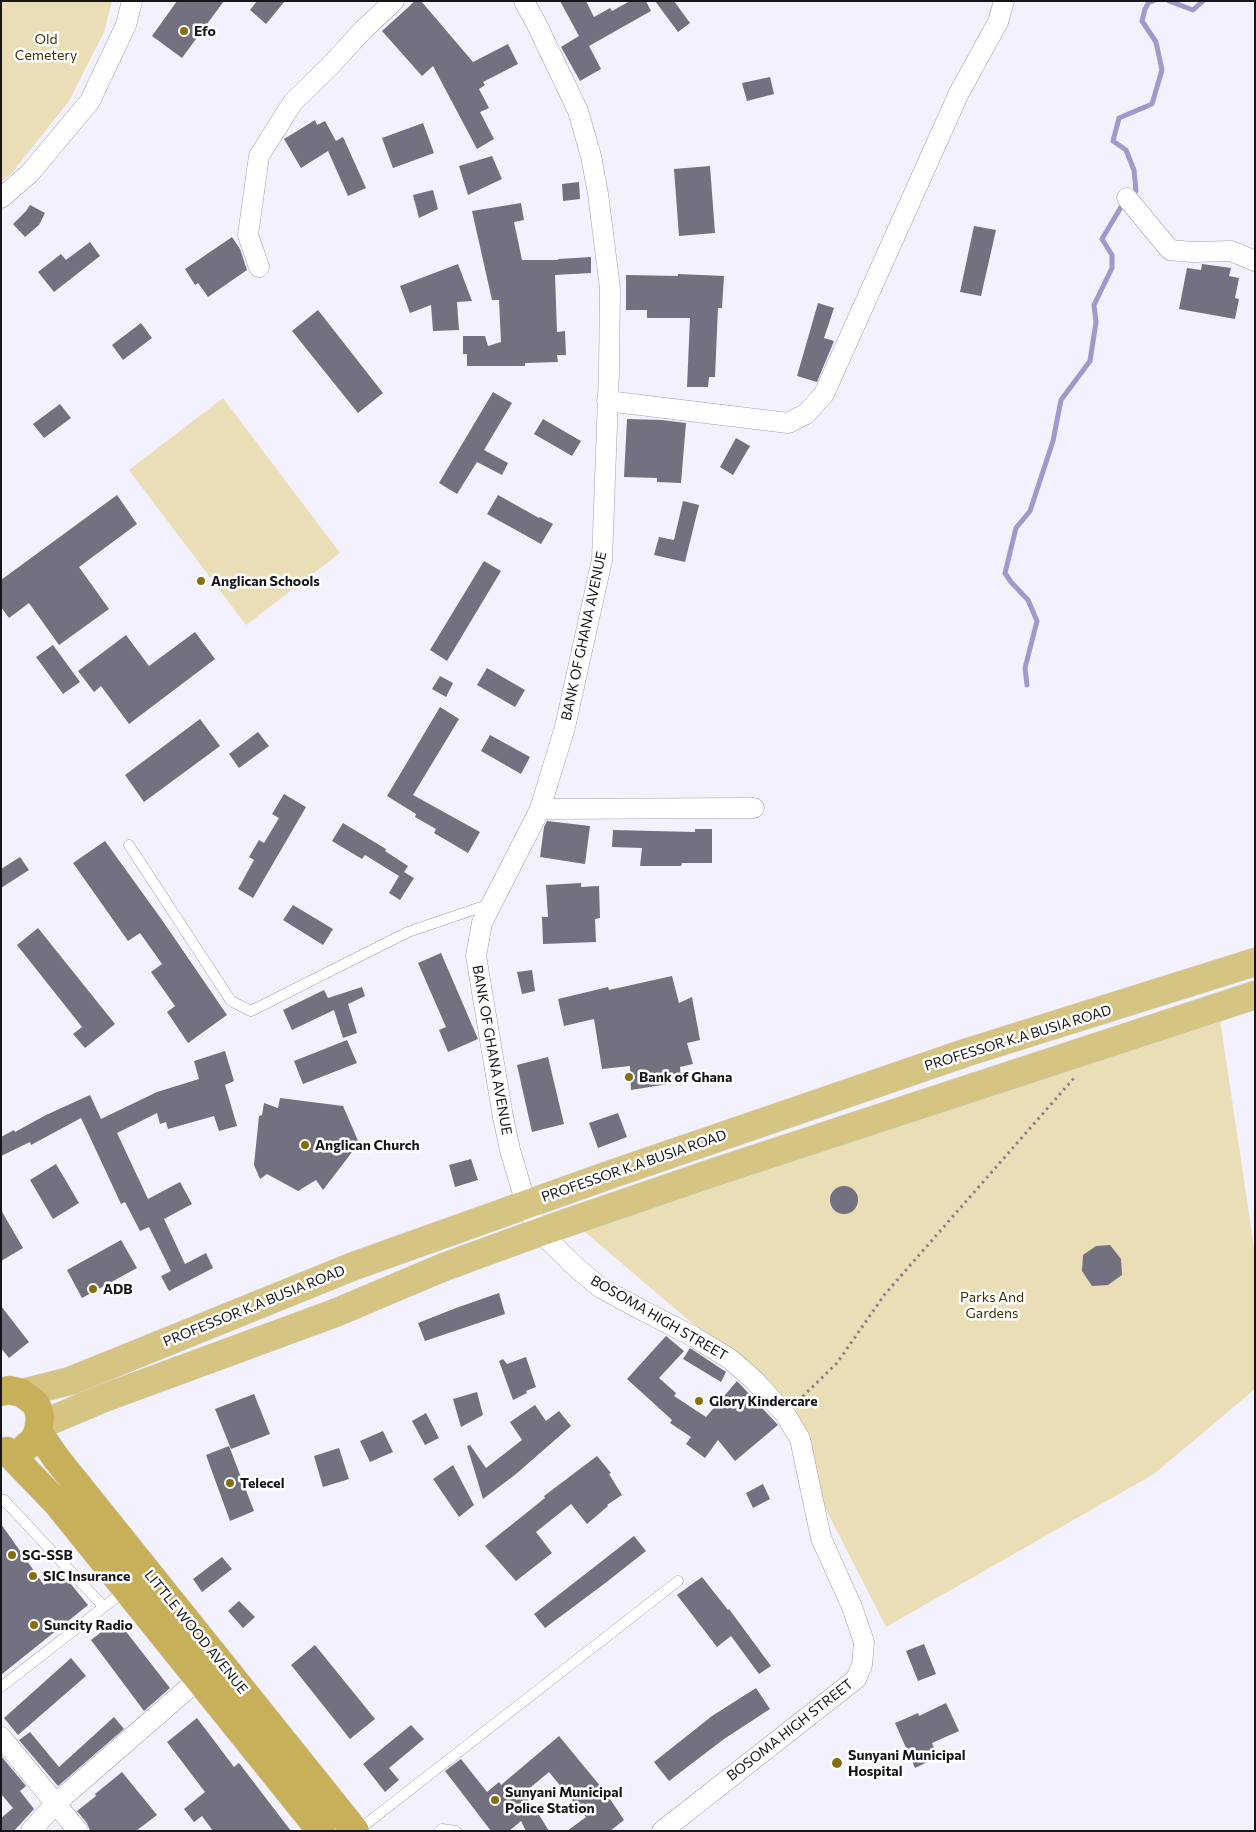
<!DOCTYPE html>
<html>
<head>
<meta charset="utf-8">
<style>
	body { margin:0 }
	#map { position:relative; width:1256px; height:1832px; overflow:hidden; background:#f3f1fe; font-family:Commissioner,sans-serif }
	canvas { display:block }
	.frame { position:absolute; inset:0; border:2px solid #16151a; pointer-events:none }
</style>
</head>
<body>
<div id="map">
<canvas width="1256" height="1832"></canvas>
<div class="frame"></div>
</div>
<script>
const ctx = document.querySelector('canvas').getContext('2d');
ctx.lineJoin = 'round';
function fillPath(path, color) {
  ctx.fillStyle = color;
  ctx.fill(path, 'evenodd');
}
function toPath(rows) {
  const path = new Path2D();
  for (const r of rows) {
    if (r.length === 3) {
      path.moveTo(r[0] + r[2], r[1]);
      path.arc(r[0], r[1], r[2], 0, 2 * Math.PI);
      continue;
    }
    path.moveTo(r[0], r[1]);
    for (let i = 2; i < r.length; i += 2) path.lineTo(r[i], r[i + 1]);
  }
  return path;
}
function stroke(path, color, width, dash) {
  ctx.strokeStyle = color;
  ctx.lineWidth = width;
  ctx.lineCap = dash ? 'butt' : 'round';
  ctx.setLineDash(dash || []);
  ctx.stroke(path);
}
function write(font, color, halo, rows, align = 'center') {
  ctx.font = font + ' Commissioner,sans-serif';
  ctx.lineWidth = 5;
  ctx.setLineDash([]);
  ctx.textBaseline = 'middle';
  ctx.strokeStyle = halo;
  ctx.fillStyle = color;
  for (const [text, x, y, turn = 0] of rows) {
    ctx.save();
    ctx.translate(x, y);
    ctx.rotate((+turn || 0) * Math.PI / 180);
    ctx.textAlign = isNaN(turn) ? turn : align;
    if (halo) ctx.strokeText(text, 0, 0);
    ctx.fillText(text, 0, 0);
    ctx.restore();
  }
}
const green = toPath([
	[1,1,112,1,104,32,69,101,12,173,1,182],
	[223,398,340,553,246,625,129,470],
	[1216,993,1255,1254,1255,1389,1154,1474,886,1627,814,1486,792,1414,739,1363,559,1210]
]);
const stream = toPath([
	[1169,1,1193,10,1203,1],
	[1130,196,1136,191,1134,170,1126,150,1113,141,1119,118,1152,104,1162,70,1156,42,1142,21,1145,9,1149,2,1153,1],
	[1027,685,1025,668,1037,621,1028,600,1011,582,1005,573,1016,528,1030,511,1053,441,1061,400,1090,361,1096,322,1094,305,1112,268,1112,255,1102,239,1124,202]
]);
const building = toPath([
	[177,1,224,1,182,58,152,36],
	[257,1,285,1,266,24,250,10],
	[415,1,421,1,473,62,508,44,518,64,483,82,485,85,479,89,489,108,480,112,494,139,477,149,433,66,422,76,382,31],
	[560,1,586,1,594,17,610,8,612,11,630,1,646,1,651,11,589,46,601,69,580,81,561,47,579,36],
	[655,1,674,1,690,23,678,32],
	[770,77,774,94,747,101,742,83],
	[315,120,317,125,325,121,336,141,343,137,366,188,348,196,328,151,301,168,284,139],
	[423,123,434,153,393,168,382,138],
	[492,156,502,179,468,195,459,166],
	[710,166,715,233,679,236,674,169],
	[579,182,580,199,563,201,562,184],
	[433,190,438,209,419,218,413,195],
	[521,203,524,220,514,222,522,260,558,260,558,259,591,257,591,273,555,275,557,332,565,331,566,355,557,355,558,362,525,363,525,366,467,366,467,354,463,354,463,336,485,336,488,346,501,342,499,300,492,300,472,211],
	[30,205,45,213,39,225,25,237,13,224,26,211],
	[974,226,996,230,981,296,960,292],
	[232,237,240,249,247,270,208,297,198,283,195,285,185,269],
	[90,242,100,256,54,292,38,272,61,254,66,260],
	[458,264,472,301,457,302,459,330,433,331,431,305,410,313,400,286],
	[1202,264,1231,268,1229,276,1239,278,1235,298,1239,299,1235,319,1179,309,1187,268,1201,270],
	[678,274,724,276,722,308,718,308,715,377,709,377,708,387,687,387,690,318,647,318,647,310,626,310,626,275,678,276],
	[818,303,834,308,824,338,834,341,817,382,797,376],
	[318,310,383,393,358,413,292,331],
	[141,323,152,338,123,360,112,345],
	[493,392,512,403,484,450,508,463,502,475,477,462,457,494,439,483],
	[60,404,71,418,44,438,33,424],
	[543,419,581,441,572,456,534,434],
	[627,419,662,420,686,423,681,483,657,482,657,478,624,477],
	[736,438,750,446,733,475,720,467],
	[117,495,137,524,79,567,109,609,59,645,29,603,9,618,1,607,1,580],
	[498,495,539,518,540,517,553,524,541,544,487,514],
	[683,501,699,505,685,562,654,555,659,537,674,540],
	[484,561,501,571,447,661,430,650],
	[195,632,215,659,129,724,101,686,94,692,78,671,126,635,149,666],
	[53,645,80,682,63,694,36,657],
	[487,668,525,690,515,707,477,685],
	[440,676,453,683,446,697,432,689],
	[440,707,459,719,413,795,480,832,468,853,434,833,436,829,415,817,416,814,387,796],
	[200,719,220,746,144,802,125,775],
	[258,732,269,746,239,768,229,754],
	[490,735,530,757,521,774,481,751],
	[284,794,306,807,253,898,238,889,254,860,249,857,259,840,264,843,279,818,272,814],
	[547,821,590,826,585,864,540,857,544,827],
	[343,823,386,849,385,851,408,866,404,872,414,878,400,900,389,893,399,876,365,855,362,859,332,841],
	[695,829,712,829,712,863,682,863,681,866,640,866,642,848,612,847,613,830,695,832],
	[105,841,162,920,227,1015,188,1043,167,1012,175,1006,151,972,162,964,140,933,128,941,73,863],
	[20,857,29,870,1,888,1,869],
	[581,883,581,887,599,886,600,918,595,919,596,942,543,944,542,917,548,917,546,885],
	[293,905,333,929,323,945,283,920],
	[38,928,115,1024,85,1048,73,1034,82,1027,17,945],
	[441,953,478,1039,448,1052,439,1030,446,1027,418,963],
	[532,970,535,991,522,994,517,972],
	[672,976,679,1003,692,997,700,1040,687,1043,693,1064,680,1067,681,1082,631,1090,630,1066,602,1069,594,1019,564,1026,558,999,608,987,609,990],
	[362,987,365,996,348,1004,357,1033,343,1038,334,1010,292,1030,283,1010,324,990,328,998],
	[347,1040,357,1063,303,1084,294,1061],
	[225,1051,234,1081,225,1085,237,1126,219,1131,214,1116,168,1129,166,1122,160,1124,157,1113,117,1133,148,1199,180,1182,192,1204,164,1219,185,1264,206,1253,213,1268,169,1291,161,1276,171,1271,149,1227,140,1231,125,1202,121,1204,81,1118,31,1145,30,1142,1,1156,1,1137,14,1130,15,1132,46,1115,90,1095,101,1119,157,1092,199,1079,194,1061],
	[548,1057,564,1124,532,1132,517,1065],
	[280,1098,343,1106,359,1143,323,1190,316,1180,298,1191,267,1174,260,1179,254,1165,259,1116,262,1115,264,1103,278,1108],
	[618,1113,627,1137,598,1148,589,1123],
	[471,1159,478,1180,455,1187,449,1165],
	[56,1164,79,1203,53,1219,30,1180],
	[844,1200,14],
	[1,1210,23,1248,1,1261],
	[121,1240,137,1268,82,1298,67,1270],
	[1110,1245,1121,1259,1122,1275,1108,1285,1092,1286,1082,1271,1083,1255,1096,1246],
	[499,1293,505,1314,425,1341,418,1323,456,1308],
	[1,1306,29,1342,9,1358,1,1348],
	[666,1336,684,1351,659,1378,676,1393,674,1396,706,1417,737,1381,778,1425,735,1461,718,1440,705,1458,686,1444,691,1437,670,1423,672,1420,627,1379],
	[690,1348,726,1372,721,1382,683,1359],
	[526,1357,536,1387,526,1391,527,1393,513,1400,499,1361,503,1359,507,1364],
	[477,1392,483,1415,461,1427,453,1399],
	[254,1394,270,1434,231,1449,215,1409],
	[535,1405,546,1421,559,1411,571,1426,516,1474,483,1499,467,1446,470,1445,486,1468,522,1440,510,1422],
	[426,1413,439,1438,425,1445,412,1421],
	[383,1431,393,1452,370,1462,360,1441],
	[229,1446,254,1511,230,1521,206,1455],
	[339,1448,349,1479,323,1487,314,1456],
	[597,1456,611,1473,609,1474,622,1495,607,1505,608,1506,587,1524,571,1504,536,1532,552,1553,516,1581,485,1546,545,1498,544,1496],
	[453,1465,474,1505,459,1517,433,1479],
	[763,1484,770,1499,753,1508,746,1493],
	[1,1524,44,1585,61,1572,88,1605,1,1675],
	[634,1536,646,1551,604,1584,545,1628,534,1614],
	[222,1557,232,1569,202,1592,193,1579],
	[702,1577,728,1610,729,1609,771,1666,759,1674,731,1636,717,1647,677,1595],
	[239,1601,255,1617,243,1628,228,1611],
	[117,1620,170,1688,144,1711,91,1640],
	[924,1644,936,1674,918,1681,906,1651],
	[315,1645,375,1719,350,1739,291,1665],
	[71,1658,86,1676,18,1735,4,1718],
	[756,1688,770,1709,724,1739,669,1781,654,1762,712,1716],
	[946,1703,959,1731,932,1743,938,1757,915,1768,895,1723,918,1713,919,1716],
	[114,1717,124,1729,58,1786,19,1740,30,1732,59,1767],
	[197,1718,234,1767,239,1763,291,1831,213,1831,202,1816,194,1822,184,1809,205,1792,167,1742],
	[411,1725,424,1739,389,1768,399,1780,385,1792,363,1764],
	[559,1736,606,1793,624,1820,610,1831,567,1831,586,1817,549,1772,525,1792,549,1831,526,1831,521,1821,509,1831,491,1831,445,1771,461,1759,487,1792,499,1782,501,1785],
	[1,1756,26,1786,20,1791,34,1809,14,1831,1,1831,1,1818,13,1808,1,1794],
	[122,1772,157,1815,136,1831,90,1831,87,1823,77,1811,96,1796,95,1794]
]);
const path = toPath([
	[798,1401,837,1363,885,1294,1074,1078]
]);
const service = toPath([
	[129,845,231,1001,251,1011,408,932,490,904],
	[1,1499,4,1500,104,1607],
	[1,1687,127,1589],
	[357,1831,678,1581],
	[439,1831,442,1829,456,1831]
]);
const minor = toPath([
	[524,1,537,25,578,111,591,156,598,194,610,288,609,371,602,560,565,727,540,809,482,923,476,956,503,1117,510,1150,526,1204,540,1232,578,1269,601,1288,638,1308,694,1337,730,1359,754,1380,785,1414,800,1439,821,1538,852,1607,864,1642,862,1665,856,1679,662,1831],
	[1,198,30,173,90,101,126,25,132,1],
	[1127,198,1170,250,1192,252,1231,251,1255,261],
	[259,267,248,235,259,156,293,102,330,66,363,30,394,1],
	[607,401,788,423,806,414,824,394,959,93,998,22,1004,1],
	[540,809,754,808],
	[1,1737,78,1831],
	[31,1831,55,1804,200,1678,210,1671]
]);
const primary = toPath([
	[22,1393,70,1381,354,1266,609,1175,968,1052,1255,962],
	[40,1425,104,1398,335,1313,444,1267,540,1232,712,1173,1255,995]
]);
const trunk = toPath([
	[1,1392,9,1390,22,1393,35,1403,38,1409,40,1417,38,1432,33,1441,27,1446],
	[38,1432,56,1458,355,1831],
	[7,1451,57,1503,321,1831]
]);
const markers = [
	[184,31,5,"#866e0d"],
	[201,581,5,"#866e0d"],
	[629,1077,5,"#866e0d"],
	[305,1145,5,"#866e0d"],
	[93,1289,5,"#866e0d"],
	[699,1401,5,"#866e0d"],
	[230,1483,5,"#866e0d"],
	[12,1555,5,"#866e0d"],
	[33,1576,5,"#866e0d"],
	[34,1625,5,"#866e0d"],
	[837,1763,6,"#866e0d"],
	[495,1800,5,"#866e0d"]
];
const poiNames = [
	["Efo",194,31],
	["Anglican Schools",211,581],
	["Bank of Ghana",639,1077],
	["Anglican Church",315,1145],
	["ADB",103,1289],
	["Glory Kindercare",709,1401],
	["Telecel",240,1483],
	["SG-SSB",22,1555],
	["SIC Insurance",43,1576],
	["Suncity Radio",44,1625],
	["Sunyani Municipal",848,1755],
	["Hospital",848,1771],
	["Sunyani Municipal",505,1792],
	["Police Station",505,1808]
];
const parkNames = [
	["Old",46,39],
	["Cemetery",46,55],
	["Parks And",992,1297],
	["Gardens",992,1313]
];
const streetNames = [
	["BANK OF GHANA AVENUE",584,636,-78],
	["PROFESSOR K.A BUSIA ROAD",1018,1038,-17],
	["BANK OF GHANA AVENUE",492,1050,80],
	["PROFESSOR K.A BUSIA ROAD",634,1166,-19],
	["PROFESSOR K.A BUSIA ROAD",254,1306,-22],
	["BOSOMA HIGH STREET",659,1318,30],
	["LITTLE WOOD AVENUE",196,1632,51],
	["BOSOMA HIGH STREET",790,1730,-38]
];
fillPath(green, '#eadeb6');
stroke(stream, '#a299ca', 5);
fillPath(building, '#73717f');
stroke(service, '#a29fae', 11);
stroke(minor, '#a29fae', 21);
stroke(primary, '#d5d5d6', 29);
stroke(trunk, '#d5d5d6', 29);
stroke(path, '#85848d', 3, [2.5, 4]);
stroke(service, '#fff', 10);
stroke(minor, '#fff', 20);
stroke(primary, '#d6c483', 28);
stroke(trunk, '#c8b05a', 28);
for (const [x, y, r, color] of markers) {
  const dot = new Path2D();
  dot.arc(x, y, r, 0, 2 * Math.PI);
  ctx.fillStyle = color;
  ctx.fill(dot);
  stroke(dot, '#fff', 2);
}
write('bold 14px', '#16151a', '#fff', poiNames, 'left');
write('14px', '#3c3004', '#fff', parkNames);
write('14px', '#16151a', '#fff', streetNames);
</script>
</body>
</html>
